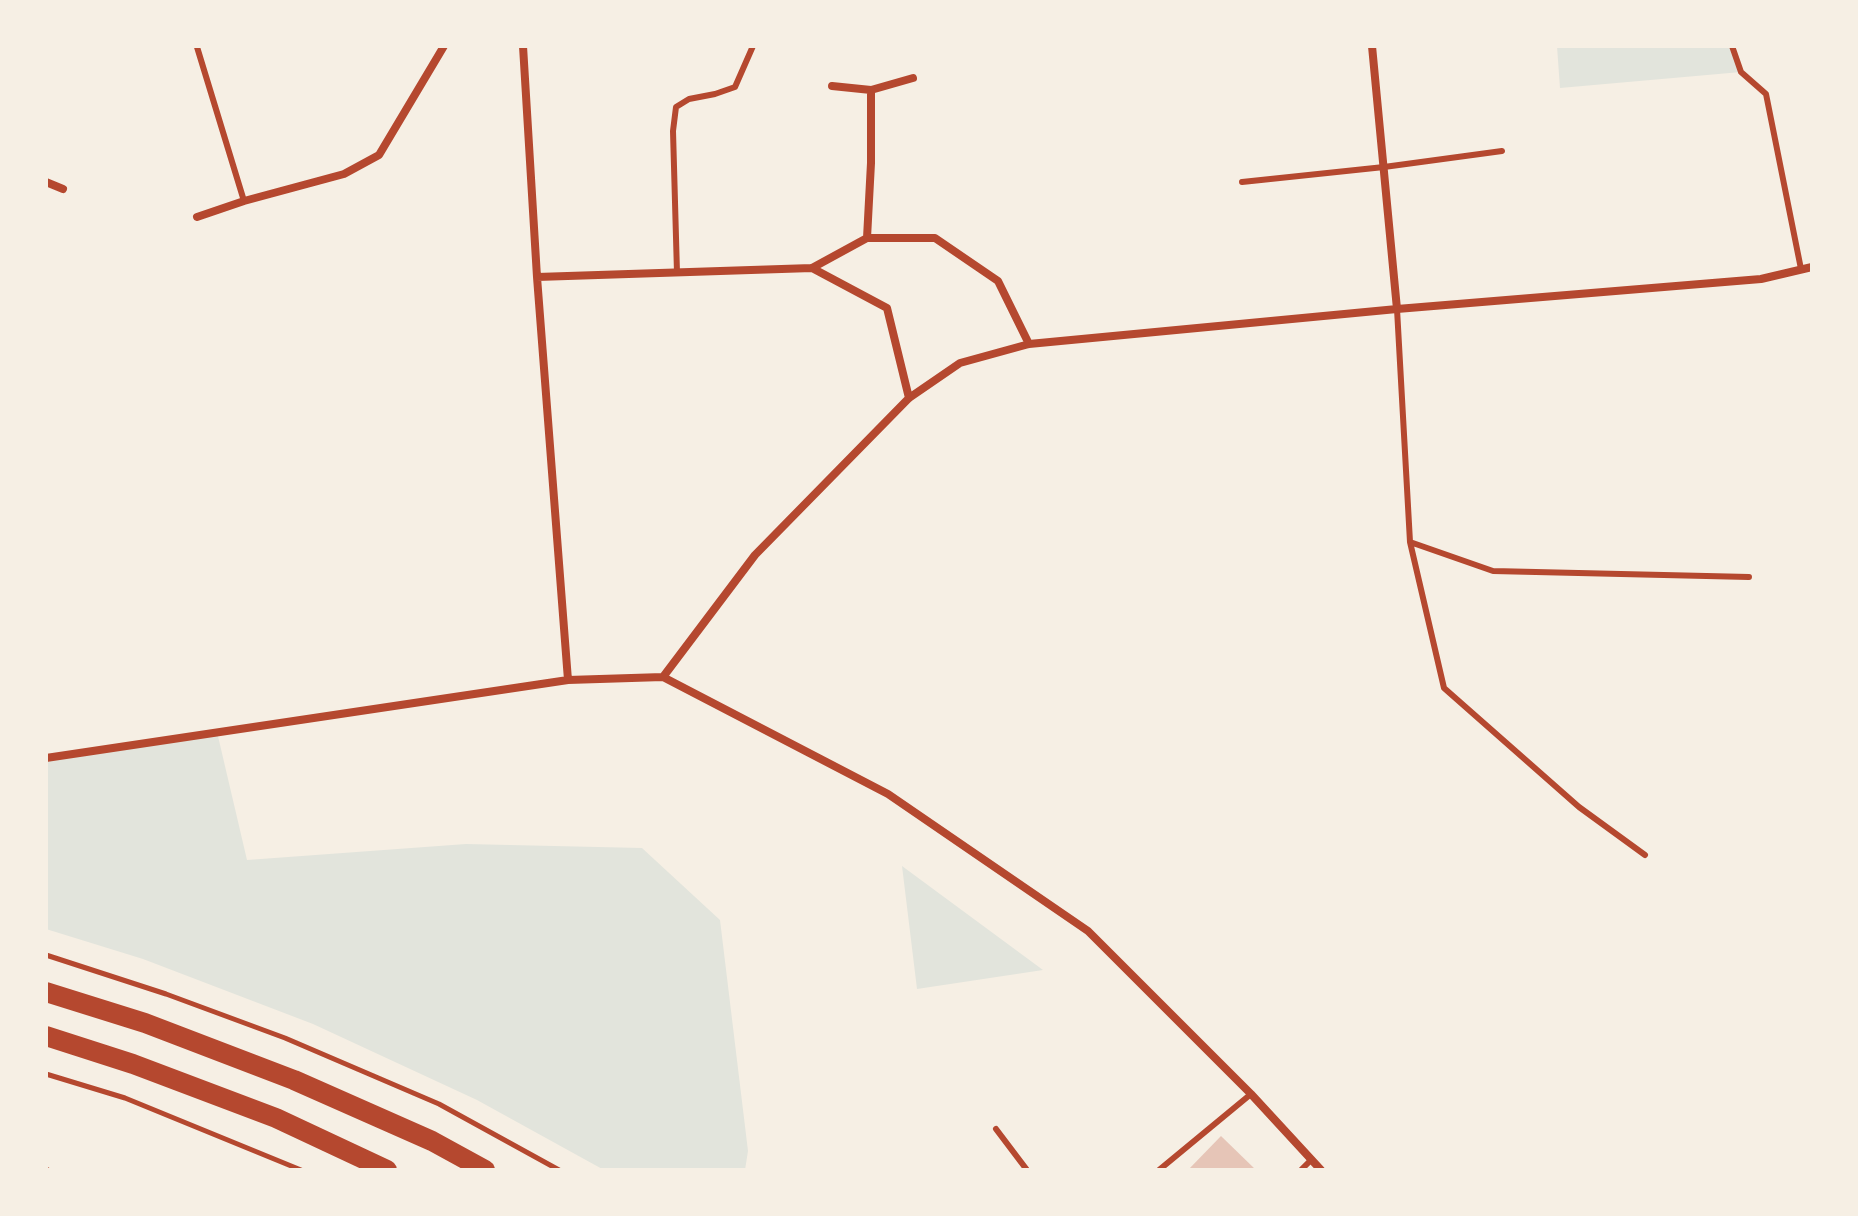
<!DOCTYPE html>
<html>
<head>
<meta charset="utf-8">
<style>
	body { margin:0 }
	#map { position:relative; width:1858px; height:1216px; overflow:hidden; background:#f6efe4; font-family:Montserrat,sans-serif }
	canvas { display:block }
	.frame { position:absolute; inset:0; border:48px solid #f6efe4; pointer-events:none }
</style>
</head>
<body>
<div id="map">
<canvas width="1858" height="1216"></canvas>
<div class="frame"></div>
</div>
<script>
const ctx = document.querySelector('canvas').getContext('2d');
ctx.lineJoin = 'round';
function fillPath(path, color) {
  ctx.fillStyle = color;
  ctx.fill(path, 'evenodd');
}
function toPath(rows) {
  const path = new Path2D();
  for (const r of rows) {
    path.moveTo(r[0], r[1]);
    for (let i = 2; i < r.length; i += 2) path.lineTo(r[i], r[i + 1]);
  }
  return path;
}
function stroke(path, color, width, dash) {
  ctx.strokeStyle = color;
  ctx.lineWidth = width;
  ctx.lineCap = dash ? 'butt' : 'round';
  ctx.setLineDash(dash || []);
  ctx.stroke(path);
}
const green = toPath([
	[1557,46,1732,46,1741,72,1560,88],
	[217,732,247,860,466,844,642,848,720,920,748,1151,745,1170,604,1170,477,1100,313,1024,143,959,46,929,46,758],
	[902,866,1043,970,917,989]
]);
const building = toPath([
	[1221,1136,1256,1170,1188,1170]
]);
const path = toPath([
	[46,955,166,994,285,1038,439,1104,559,1170],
	[46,1074,125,1098,301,1170],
	[46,1169,48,1170]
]);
const service = toPath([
	[1732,46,1741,72,1766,94,1801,269],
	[197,47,244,201],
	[1242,182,1384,167,1502,151],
	[677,273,673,131,676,107,689,99,715,94,735,87,753,46],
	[1397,309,1410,542,1493,571,1749,577],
	[1410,542,1444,688,1579,807,1645,855],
	[996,1129,1027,1170],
	[1159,1170,1251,1094],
	[1301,1170,1311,1160]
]);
const minor = toPath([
	[523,46,537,277,568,680],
	[1372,46,1397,309],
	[832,86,871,90,913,78],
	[46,182,63,189],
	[197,217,244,201,344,174,379,155,444,46],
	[867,238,871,163,871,90],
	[812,268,887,308,909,398],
	[537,277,812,268,867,238,935,238,998,281,1029,344],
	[663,677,755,555,909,398,960,363,1029,344,1397,309,1761,279,1812,267],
	[46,758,568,680,663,677,888,794,1088,931,1251,1094,1321,1170]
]);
const primary = toPath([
	[46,992,145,1023,294,1080,432,1141,485,1170],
	[46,1036,133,1064,276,1118,387,1170]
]);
fillPath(green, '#e2e4dc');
fillPath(building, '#e6c5b7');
stroke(path, '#b5482f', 5);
stroke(service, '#b5482f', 6);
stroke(minor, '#b5482f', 8);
stroke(primary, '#b5482f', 20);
</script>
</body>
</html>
